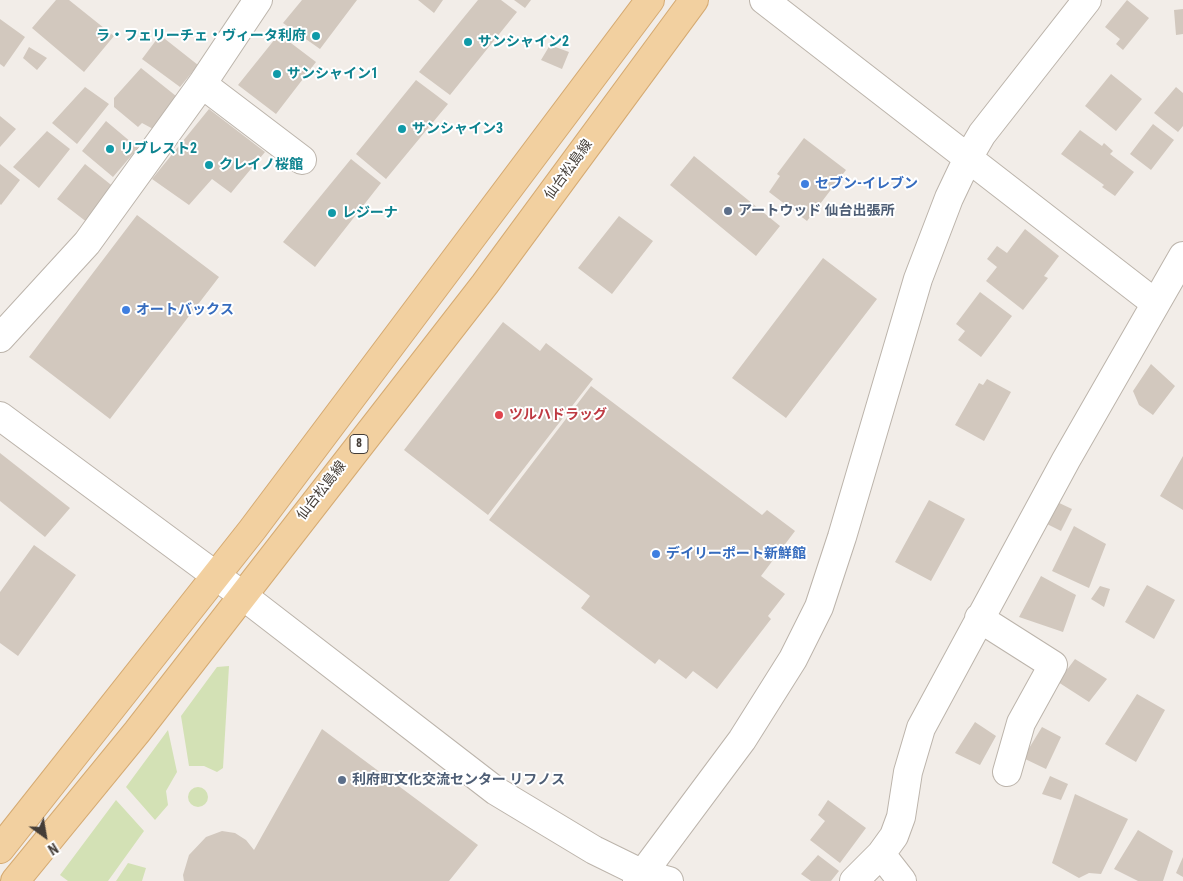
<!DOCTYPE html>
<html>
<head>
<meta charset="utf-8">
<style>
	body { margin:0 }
	#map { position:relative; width:1183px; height:881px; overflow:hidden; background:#f2ede8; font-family:"Roboto Condensed",sans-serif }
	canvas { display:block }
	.north { position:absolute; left:20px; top:811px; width:50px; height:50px; -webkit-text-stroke:4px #fff; paint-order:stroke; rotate:148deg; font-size:14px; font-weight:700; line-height:20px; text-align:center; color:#443d37 }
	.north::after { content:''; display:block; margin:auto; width:18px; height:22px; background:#443d37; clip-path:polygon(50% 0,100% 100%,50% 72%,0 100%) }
</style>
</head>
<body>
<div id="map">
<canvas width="1183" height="881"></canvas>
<div class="north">N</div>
</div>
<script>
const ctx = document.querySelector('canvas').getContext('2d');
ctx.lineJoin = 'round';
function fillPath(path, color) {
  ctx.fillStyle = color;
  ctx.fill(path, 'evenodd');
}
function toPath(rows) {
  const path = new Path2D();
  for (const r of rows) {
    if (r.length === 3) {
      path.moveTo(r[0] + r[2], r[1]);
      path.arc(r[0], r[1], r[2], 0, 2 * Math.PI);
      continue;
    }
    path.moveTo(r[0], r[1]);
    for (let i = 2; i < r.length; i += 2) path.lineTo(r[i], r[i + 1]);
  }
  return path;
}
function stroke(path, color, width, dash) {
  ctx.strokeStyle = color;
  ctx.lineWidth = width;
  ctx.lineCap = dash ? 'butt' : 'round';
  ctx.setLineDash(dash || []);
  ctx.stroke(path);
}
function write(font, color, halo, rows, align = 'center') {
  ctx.font = font + ' "Roboto Condensed","Noto Sans JP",sans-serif';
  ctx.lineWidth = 4;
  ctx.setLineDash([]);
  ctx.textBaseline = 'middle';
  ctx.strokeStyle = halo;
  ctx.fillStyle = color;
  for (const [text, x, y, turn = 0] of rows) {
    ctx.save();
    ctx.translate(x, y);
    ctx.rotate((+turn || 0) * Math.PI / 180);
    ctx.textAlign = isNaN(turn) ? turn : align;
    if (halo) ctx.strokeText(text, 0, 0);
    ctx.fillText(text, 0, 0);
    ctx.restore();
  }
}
const green = toPath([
	[229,666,223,768,217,772,204,766,189,766,181,716,217,667],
	[168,730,177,772,166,791,168,805,155,820,126,787],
	[198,797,10],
	[116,800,144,831,108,881,68,881,60,875],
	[128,863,146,868,142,881,116,881]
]);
const building = toPath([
	[56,0,69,0,114,36,84,72,32,28],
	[302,0,357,0,320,49,283,23],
	[418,0,443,0,434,13],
	[478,0,501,0,517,12,450,95,419,72],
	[514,0,531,0,525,8],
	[1127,0,1149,18,1123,50,1116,44,1120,39,1105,27],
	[1183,9,1183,34,1176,35,1174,10],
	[0,19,25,37,4,67,0,64],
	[279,34,316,62,276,114,238,85],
	[160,35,198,65,180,87,142,59],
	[550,45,569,52,562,69,541,60],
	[29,47,47,58,37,70,23,58],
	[141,68,176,96,155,130,142,123,138,127,114,107,114,98],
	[1111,74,1142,99,1116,131,1085,106],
	[416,80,448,104,386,179,356,154],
	[85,87,109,104,77,144,52,123],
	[1176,87,1183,93,1183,126,1178,132,1154,113],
	[209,109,265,152,231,193,212,179,189,205,152,179],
	[0,116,16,129,0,147],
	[106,121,138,148,113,177,82,151],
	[1153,124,1174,140,1151,170,1130,154],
	[1080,130,1102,146,1104,143,1113,151,1110,154,1134,172,1115,196,1102,187,1104,185,1061,154],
	[47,131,70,149,39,188,13,167],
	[804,138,846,170,807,221,769,192,780,176,777,174],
	[694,156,780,226,756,256,670,185],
	[351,159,381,183,315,267,283,242],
	[0,164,20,180,1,205,0,204],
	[85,164,115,188,88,223,57,199],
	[137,215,219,277,110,419,29,357],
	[619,216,653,241,612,294,578,268],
	[1025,229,1059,256,1044,276,1048,278,1023,310,986,281,997,267,987,259,997,246,1007,253],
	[823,258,877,299,786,418,732,378],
	[980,292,1012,316,981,357,958,340,965,331,956,324],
	[503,322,540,351,546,343,593,379,488,515,404,450],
	[1151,364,1175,386,1153,415,1139,405,1133,391],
	[987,379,1011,392,984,441,955,425,979,383,983,385],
	[591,386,762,515,767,510,795,531,761,576,785,594,768,616,771,619,717,689,693,671,686,679,659,659,655,664,581,608,590,596,489,520],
	[0,453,70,508,45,537,0,501],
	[1183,456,1183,510,1160,496],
	[929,500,965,519,931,581,895,562],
	[1055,501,1072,509,1061,531,1043,522],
	[1074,526,1106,544,1089,588,1052,571],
	[34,545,76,575,18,656,0,643,0,592],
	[1041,576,1076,595,1063,632,1019,617],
	[1147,585,1175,600,1154,639,1125,622],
	[1100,586,1110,589,1104,607,1091,599],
	[1075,659,1107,679,1089,702,1058,682],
	[1137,694,1165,710,1136,762,1105,744],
	[975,722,996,736,980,765,955,753],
	[1042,727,1061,737,1046,769,1023,758],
	[322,729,478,845,449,881,184,881,183,875,189,855,206,837,222,831,235,833,246,840,254,850],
	[1050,776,1068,784,1061,800,1042,794],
	[1075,794,1128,819,1101,874,1089,873,1079,878,1052,863],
	[828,800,866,828,840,863,810,840,825,821,818,815],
	[1138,830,1173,851,1163,881,1138,881,1114,869],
	[818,855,839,871,831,881,811,881,801,874],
	[1183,857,1183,877,1176,873]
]);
const minor = toPath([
	[764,0,1155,303],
	[202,84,302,160],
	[0,338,87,243,202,84,258,0],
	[0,416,242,595,496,791,594,850,643,874,669,881],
	[979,618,1053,665,1021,723,1007,772],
	[881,854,902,881],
	[637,881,742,740,793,659,819,607,842,537,918,279,949,198,968,158,982,134,1087,0],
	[854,881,881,854,894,836,901,817,908,772,921,728,1066,460,1183,256]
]);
const major = toPath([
	[0,849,252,530,650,0],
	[15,881,137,732,485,284,694,0]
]);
const markers = [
	[316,36,5,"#0f9aa8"],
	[468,42,5,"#0f9aa8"],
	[277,74,5,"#0f9aa8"],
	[402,129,5,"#0f9aa8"],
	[110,149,5,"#0f9aa8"],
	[209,165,5,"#0f9aa8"],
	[805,184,5,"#3f7fe0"],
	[728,211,5,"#5c6f8a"],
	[332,213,5,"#0f9aa8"],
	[126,310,5,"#3f7fe0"],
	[499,415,5,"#e0444e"],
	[656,554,5,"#3f7fe0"],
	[342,780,5,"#5c6f8a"]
];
const shields = [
	[359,444,18]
];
const shieldNames = [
	["8",359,444]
];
const cultureNames = [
	["ラ・フェリーチェ・ヴィータ利府",306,36,"right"],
	["サンシャイン2",478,42],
	["サンシャイン1",287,74],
	["サンシャイン3",412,129],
	["リブレスト2",120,149],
	["クレイノ桜館",219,165],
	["レジーナ",342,213]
];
const streetNames = [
	["仙台松島線",569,170,-54],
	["仙台松島線",322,491,-52]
];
const shopNames = [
	["セブン-イレブン",815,184],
	["オートバックス",136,310],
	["デイリーポート新鮮館",666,554]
];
const serviceNames = [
	["アートウッド 仙台出張所",738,211],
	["利府町文化交流センター リフノス",352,780]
];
const healthNames = [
	["ツルハドラッグ",509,415]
];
fillPath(green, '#d3e1b5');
fillPath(building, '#d2c8be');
stroke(minor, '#bcb4ab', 30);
stroke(major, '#d5aa72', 30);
stroke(minor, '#fff', 28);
stroke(major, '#f2d0a0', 28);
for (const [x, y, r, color] of markers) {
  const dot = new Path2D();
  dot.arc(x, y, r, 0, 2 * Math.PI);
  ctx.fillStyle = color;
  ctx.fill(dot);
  stroke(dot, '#fff', 2);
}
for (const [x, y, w] of shields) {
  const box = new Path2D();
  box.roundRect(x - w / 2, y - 9.5, w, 19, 4);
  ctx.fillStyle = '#fff';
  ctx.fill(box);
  stroke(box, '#443d37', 1);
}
write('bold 12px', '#443d37', null, shieldNames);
write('bold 14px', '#0d838f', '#fff', cultureNames, 'left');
write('14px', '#443d37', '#fff', streetNames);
write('bold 14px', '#366cbe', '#fff', shopNames, 'left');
write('bold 14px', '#4e5e75', '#fff', serviceNames, 'left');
write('bold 14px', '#be3a42', '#fff', healthNames, 'left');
</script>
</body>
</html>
